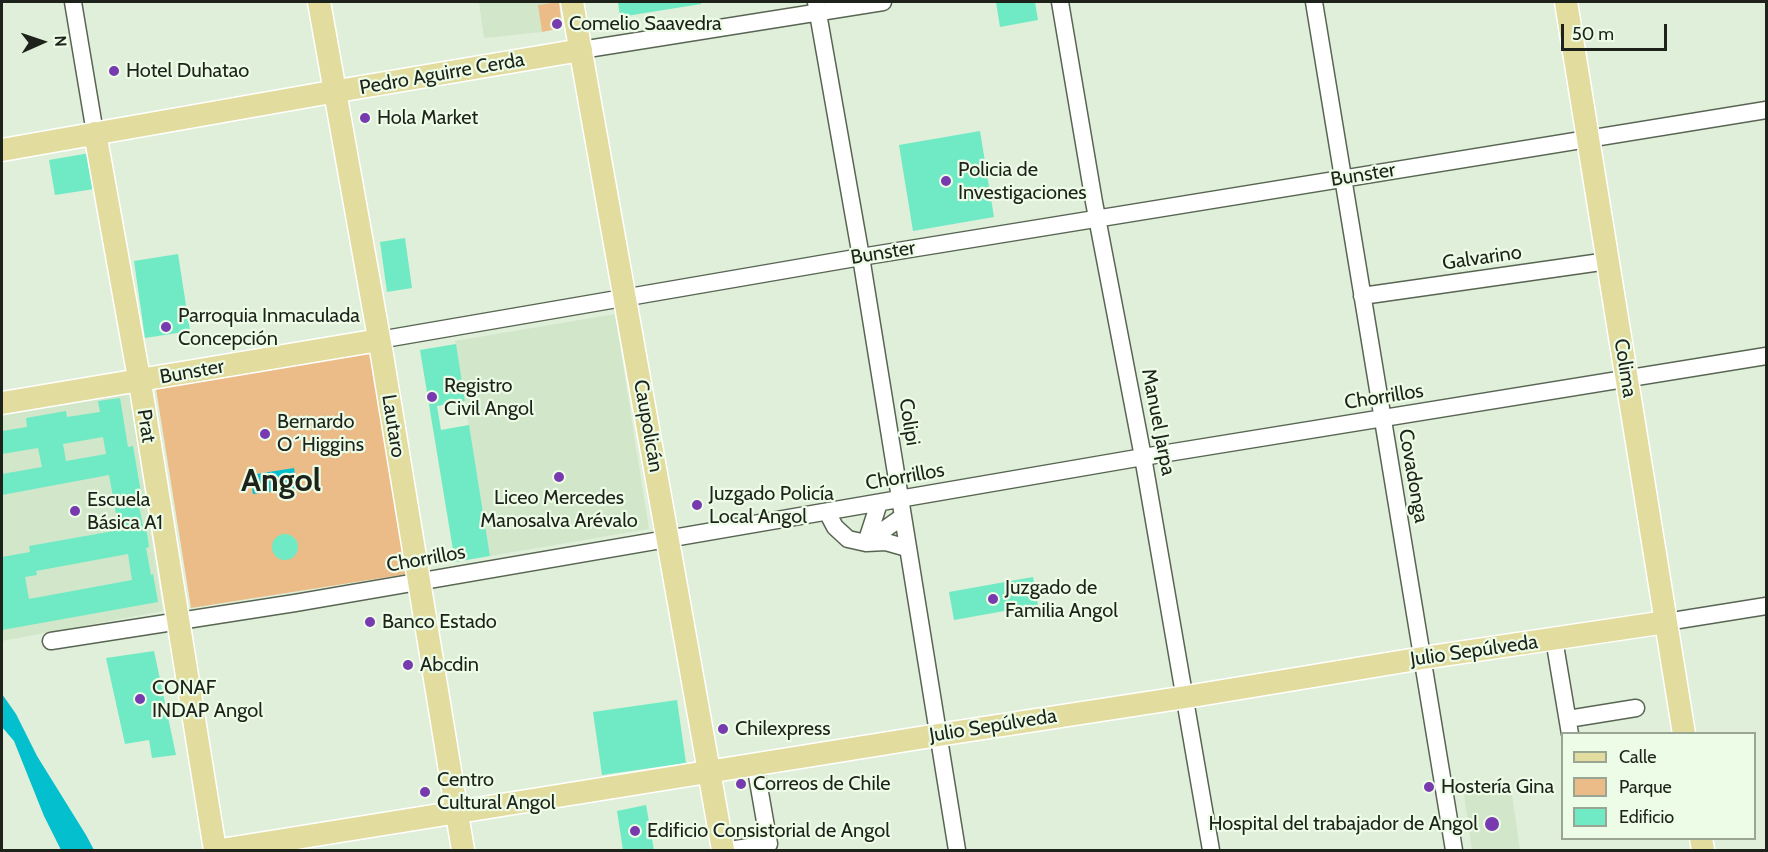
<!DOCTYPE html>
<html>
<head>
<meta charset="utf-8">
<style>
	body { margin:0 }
	#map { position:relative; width:1768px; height:852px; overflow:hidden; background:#e0efd9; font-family:Cabin,sans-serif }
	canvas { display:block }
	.frame { position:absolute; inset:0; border:3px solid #1d221a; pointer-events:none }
	.legend { position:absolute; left:1561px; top:732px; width:195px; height:108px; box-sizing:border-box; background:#edfce6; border:2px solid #9aa594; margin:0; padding:8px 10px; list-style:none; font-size:18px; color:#1d221a }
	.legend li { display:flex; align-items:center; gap:12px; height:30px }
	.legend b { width:30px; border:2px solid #9aa594 }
	.north { position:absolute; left:12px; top:12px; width:60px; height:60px; -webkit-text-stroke:4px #edfce6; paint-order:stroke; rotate:87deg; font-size:16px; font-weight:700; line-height:24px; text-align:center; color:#1d221a }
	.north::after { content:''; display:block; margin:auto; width:21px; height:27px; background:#1d221a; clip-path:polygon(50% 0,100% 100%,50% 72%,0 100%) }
	.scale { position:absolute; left:1561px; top:24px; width:106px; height:27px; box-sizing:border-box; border:3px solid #1d221a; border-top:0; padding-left:8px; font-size:18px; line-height:21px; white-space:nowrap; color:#1d221a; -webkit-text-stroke:4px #edfce6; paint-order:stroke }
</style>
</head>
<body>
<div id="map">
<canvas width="1768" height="852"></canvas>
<div class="frame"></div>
<ul class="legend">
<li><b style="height:8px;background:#e2dc9e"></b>Calle</li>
<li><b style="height:16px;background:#ebbc88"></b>Parque</li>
<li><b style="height:16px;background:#6feac4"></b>Edificio</li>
</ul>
<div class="north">N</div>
<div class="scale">50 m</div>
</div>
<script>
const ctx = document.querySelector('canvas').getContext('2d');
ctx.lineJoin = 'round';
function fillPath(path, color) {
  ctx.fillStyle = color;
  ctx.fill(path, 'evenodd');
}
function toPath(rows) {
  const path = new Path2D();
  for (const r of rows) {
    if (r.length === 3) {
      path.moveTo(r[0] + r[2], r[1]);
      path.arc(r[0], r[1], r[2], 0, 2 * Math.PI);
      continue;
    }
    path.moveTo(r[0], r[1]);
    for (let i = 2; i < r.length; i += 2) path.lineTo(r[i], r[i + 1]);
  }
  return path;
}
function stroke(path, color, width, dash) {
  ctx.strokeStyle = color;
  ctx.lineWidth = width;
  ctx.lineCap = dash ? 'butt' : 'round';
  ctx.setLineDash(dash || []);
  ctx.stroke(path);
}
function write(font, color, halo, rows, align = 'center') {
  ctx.font = font + ' Cabin,sans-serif';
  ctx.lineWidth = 4.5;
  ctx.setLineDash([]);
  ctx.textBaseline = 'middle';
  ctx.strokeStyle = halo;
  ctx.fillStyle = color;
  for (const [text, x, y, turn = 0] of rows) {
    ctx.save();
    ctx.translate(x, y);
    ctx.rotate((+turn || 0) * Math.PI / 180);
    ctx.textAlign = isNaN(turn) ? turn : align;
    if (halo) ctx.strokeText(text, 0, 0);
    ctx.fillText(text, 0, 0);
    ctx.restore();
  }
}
const built = toPath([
	[479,2,559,2,538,5,542,32,484,38],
	[615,314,649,529,490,556,455,341],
	[129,390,163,611,2,641,2,412],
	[1510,782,1520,850,1472,850,1463,788]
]);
const green = toPath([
	[559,2,562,28,542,32,538,5],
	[371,351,407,574,191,608,156,389]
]);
const water = toPath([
	[294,468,297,488,253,494,250,475],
	[2,694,16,714,37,756,86,835,94,850,61,850,44,816,14,741,2,727]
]);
const building = toPath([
	[618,2,701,2,701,4,620,17],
	[996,2,1035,2,1038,20,1000,27],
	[980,131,994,217,913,231,899,145],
	[90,153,94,189,55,195,49,160],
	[405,238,412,288,387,292,380,242],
	[178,254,190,331,145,338,134,261],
	[456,344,465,401,437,406,441,430,469,425,490,556,455,562,420,350],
	[120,398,128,447,133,446,143,504,139,505,143,526,146,526,149,547,146,548,151,575,153,574,158,602,2,630,3,604,2,557,30,552,29,546,119,530,109,475,2,495,2,474,42,467,38,448,2,454,2,431,27,427,26,418,66,411,67,417,100,412,98,401],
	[103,437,106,454,66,461,63,444],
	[128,554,132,580,29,599,25,577,37,575,36,571],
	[285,547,13],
	[1033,577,1038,605,954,620,949,592],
	[154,651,176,755,152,758,149,740,125,744,106,658],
	[677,700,686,763,602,775,593,712],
	[646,805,654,850,623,850,617,811]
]);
const minor = toPath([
	[73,2,95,133],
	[816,2,861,257,957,850],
	[1060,2,1094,202,1143,457,1211,850],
	[1314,2,1454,850],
	[581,50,883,2],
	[1362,296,1608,261],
	[379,340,861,257,1766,110],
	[827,512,835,527,848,539,866,543,886,542,907,548],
	[867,542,902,517],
	[866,543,879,503],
	[1666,622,1766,606],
	[1554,639,1570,734],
	[51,641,295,603,1143,457,1766,356],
	[1568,719,1636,708],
	[729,850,769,844,755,764]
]);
const major = toPath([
	[319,2,382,355,463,850],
	[572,2,723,850],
	[1566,2,1684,734],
	[95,133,142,395,215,850],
	[2,150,320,94,581,50],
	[2,403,379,340],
	[1701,838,1703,850],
	[221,850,938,735,1186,697,1423,658,1666,622]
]);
const markers = [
	[557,24,6,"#783aaf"],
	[114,71,6,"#783aaf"],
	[365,118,6,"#783aaf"],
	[946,181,6,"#783aaf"],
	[166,327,6,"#783aaf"],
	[432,397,6,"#783aaf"],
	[265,434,6,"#783aaf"],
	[559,477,6,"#783aaf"],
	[697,505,6,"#783aaf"],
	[75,511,6,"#783aaf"],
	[993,599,6,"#783aaf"],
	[370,622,6,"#783aaf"],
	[408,665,6,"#783aaf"],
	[140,699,6,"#783aaf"],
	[723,729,6,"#783aaf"],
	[741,784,6,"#783aaf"],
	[1429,787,6,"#783aaf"],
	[425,792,6,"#783aaf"],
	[1492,824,8,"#783aaf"],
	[635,831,6,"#783aaf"]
];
const poiNames = [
	["Comelio Saavedra",569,24],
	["Hotel Duhatao",126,71],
	["Hola Market",377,118],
	["Policia de",958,170],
	["Investigaciones",958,193],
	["Parroquia Inmaculada",178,316],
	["Concepción",178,339],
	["Registro",444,386],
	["Civil Angol",444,409],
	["Bernardo",277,422],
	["O´Higgins",277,445],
	["Juzgado Policía",709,494],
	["Local Angol",709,517],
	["Liceo Mercedes",559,498,"center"],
	["Manosalva Arévalo",559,521,"center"],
	["Escuela",87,500],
	["Básica A1",87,523],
	["Juzgado de",1005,588],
	["Familia Angol",1005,611],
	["Banco Estado",382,622],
	["Abcdin",420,665],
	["CONAF",152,688],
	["INDAP Angol",152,711],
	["Chilexpress",735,729],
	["Centro",437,780],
	["Cultural Angol",437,803],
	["Correos de Chile",753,784],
	["Hostería Gina",1441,787],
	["Hospital del trabajador de Angol",1478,824,"right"],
	["Edificio Consistorial de Angol",647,831]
];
const streetNames = [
	["Pedro Aguirre Cerda",442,74,-10],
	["Bunster",1363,175,-9],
	["Bunster",883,253,-9],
	["Galvarino",1482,258,-8],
	["Colima",1625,368,81],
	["Bunster",192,372,-10],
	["Chorrillos",1384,397,-9],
	["Colipi",909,422,81],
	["Manuel Jarpa",1158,422,79],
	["Prat",146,426,81],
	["Lautaro",393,426,81],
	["Caupolicán",648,426,80],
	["Covadonga",1413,476,80],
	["Chorrillos",905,477,-10],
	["Chorrillos",426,559,-10],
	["Julio Sepúlveda",1474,651,-8],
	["Julio Sepúlveda",993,726,-9]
];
const townNames = [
	["Angol",281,482]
];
fillPath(built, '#d2e6ca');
fillPath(green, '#ebbc88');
fillPath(water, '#04bfcd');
fillPath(building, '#6feac4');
stroke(minor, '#586553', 19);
stroke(major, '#fff', 25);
stroke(minor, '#fff', 16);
stroke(major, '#e2dc9e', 22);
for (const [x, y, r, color] of markers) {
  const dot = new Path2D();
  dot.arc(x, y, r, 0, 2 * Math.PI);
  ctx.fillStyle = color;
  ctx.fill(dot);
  stroke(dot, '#edfce6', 2);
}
write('20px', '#1d221a', '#edfce6', poiNames, 'left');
write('20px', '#1d221a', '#edfce6', streetNames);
write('bold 32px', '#1d221a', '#edfce6', townNames);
</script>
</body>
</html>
